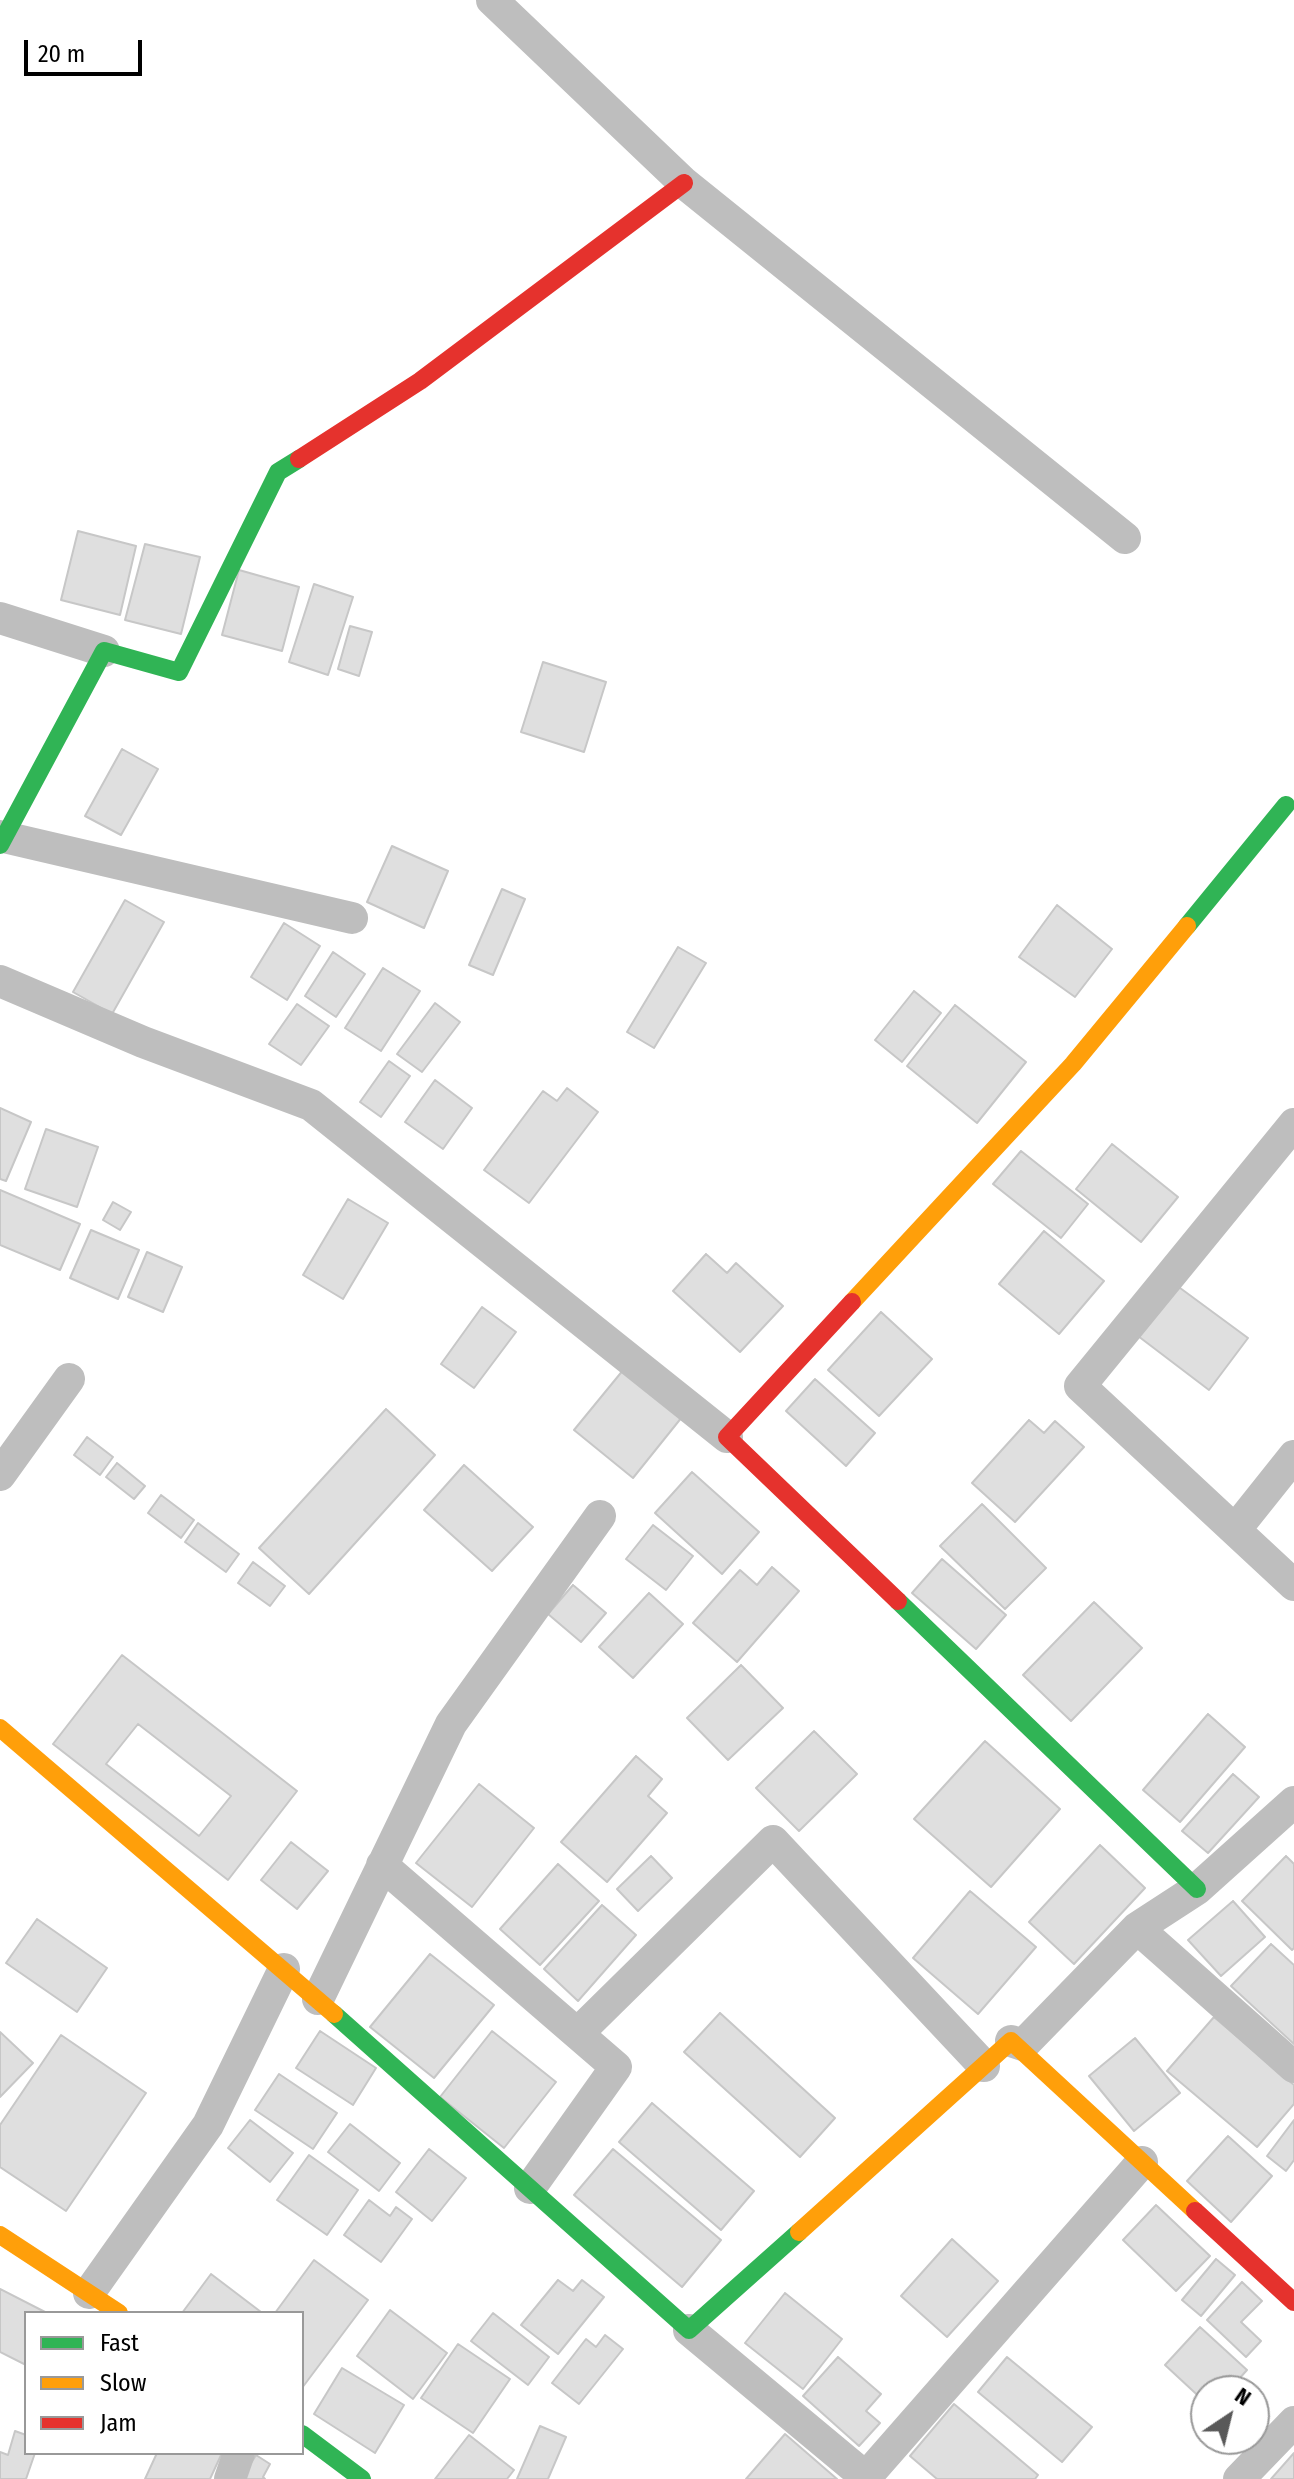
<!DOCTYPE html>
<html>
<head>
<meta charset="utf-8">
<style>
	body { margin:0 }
	#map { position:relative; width:1294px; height:2479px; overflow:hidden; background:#fff; font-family:"Fira Sans Condensed",sans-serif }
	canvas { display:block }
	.legend { position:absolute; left:24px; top:2311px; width:280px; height:144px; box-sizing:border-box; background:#fff; border:2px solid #999; margin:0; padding:10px 14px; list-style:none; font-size:24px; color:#000 }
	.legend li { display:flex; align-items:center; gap:16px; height:40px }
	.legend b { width:40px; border:2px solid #999 }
	.north { position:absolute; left:1190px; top:2375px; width:80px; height:80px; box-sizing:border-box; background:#fff; border:2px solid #999; border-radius:50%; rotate:35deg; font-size:22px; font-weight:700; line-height:32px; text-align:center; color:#000 }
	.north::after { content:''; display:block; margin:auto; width:28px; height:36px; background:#595959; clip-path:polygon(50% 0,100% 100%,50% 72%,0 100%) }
	.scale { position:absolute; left:24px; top:40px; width:118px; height:36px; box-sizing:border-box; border:4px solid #000; border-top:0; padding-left:10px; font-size:24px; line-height:28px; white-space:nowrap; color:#000; -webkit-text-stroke:6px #fff; paint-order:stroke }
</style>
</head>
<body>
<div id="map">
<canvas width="1294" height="2479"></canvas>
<ul class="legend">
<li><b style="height:10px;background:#30b455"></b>Fast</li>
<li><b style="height:10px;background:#ff9f0a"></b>Slow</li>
<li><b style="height:10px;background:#e5322d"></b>Jam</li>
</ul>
<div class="north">N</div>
<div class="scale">20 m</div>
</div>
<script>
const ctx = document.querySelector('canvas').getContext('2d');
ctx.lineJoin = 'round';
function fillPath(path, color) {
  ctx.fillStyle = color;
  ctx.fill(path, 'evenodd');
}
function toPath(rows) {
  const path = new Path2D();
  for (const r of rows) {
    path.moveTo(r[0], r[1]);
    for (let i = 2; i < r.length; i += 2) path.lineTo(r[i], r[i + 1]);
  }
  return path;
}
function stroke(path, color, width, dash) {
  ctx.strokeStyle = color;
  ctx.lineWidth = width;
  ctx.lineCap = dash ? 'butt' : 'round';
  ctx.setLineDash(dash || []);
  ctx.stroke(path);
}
const building = toPath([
	[78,531,136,546,120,615,61,600,78,531],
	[145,544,200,557,181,634,125,620,145,544],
	[239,570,299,587,282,651,222,635,239,570],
	[314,584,353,597,328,675,289,662,314,584],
	[350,626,372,632,359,676,338,669,350,626],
	[543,662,606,682,584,752,521,732,543,662],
	[122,749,158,769,121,835,85,816,122,749],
	[392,846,448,871,424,928,367,902,392,846],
	[502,889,525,899,493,975,469,965,502,889],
	[125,900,164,922,112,1014,73,992,125,900],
	[1057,905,1112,949,1075,997,1019,957,1057,905],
	[284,923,320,946,287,1000,251,977,284,923],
	[678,947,706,963,654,1048,627,1032,678,947],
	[333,952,365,974,336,1017,305,996,333,952],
	[383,968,420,991,381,1051,345,1028,383,968],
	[914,991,941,1013,902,1062,875,1040,914,991],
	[435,1003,460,1022,422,1072,397,1054,435,1003],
	[297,1004,329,1026,301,1065,269,1044,297,1004],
	[955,1005,1026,1062,977,1123,907,1066,955,1005],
	[389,1061,410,1076,381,1117,360,1102,389,1061],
	[435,1080,472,1108,443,1149,405,1122,435,1080],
	[567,1088,598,1112,529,1203,484,1170,543,1091,557,1101,567,1088],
	[0,1108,31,1122,6,1181,0,1179,0,1108],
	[46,1129,98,1147,77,1207,25,1189,46,1129],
	[1112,1144,1178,1197,1141,1242,1076,1189,1112,1144],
	[1021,1151,1088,1204,1061,1238,993,1184,1021,1151],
	[0,1190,80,1224,60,1270,0,1245,0,1190],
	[348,1199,388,1223,343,1299,303,1275,348,1199],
	[113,1202,131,1212,120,1230,103,1220,113,1202],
	[91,1230,139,1250,118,1299,70,1278,91,1230],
	[1044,1231,1104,1281,1059,1334,999,1284,1044,1231],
	[147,1252,182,1267,163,1312,128,1297,147,1252],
	[706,1254,727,1273,736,1263,783,1306,740,1352,673,1291,706,1254],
	[1176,1285,1248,1338,1209,1390,1138,1336,1176,1285],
	[482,1307,516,1332,474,1388,441,1364,482,1307],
	[881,1312,932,1359,879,1416,828,1370,881,1312],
	[624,1369,682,1417,633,1478,574,1430,624,1369],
	[815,1379,875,1433,846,1466,786,1411,815,1379],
	[386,1409,435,1455,309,1594,259,1548,386,1409],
	[1029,1420,1044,1433,1055,1421,1084,1447,1015,1522,972,1483,1029,1420],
	[87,1437,113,1457,100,1475,74,1455,87,1437],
	[117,1463,145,1486,134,1499,106,1477,117,1463],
	[464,1465,533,1527,492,1571,424,1510,464,1465],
	[692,1472,759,1532,722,1574,655,1513,692,1472],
	[161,1495,194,1520,181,1538,148,1513,161,1495],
	[982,1504,1046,1568,1005,1609,940,1546,982,1504],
	[198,1523,239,1554,226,1572,185,1542,198,1523],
	[653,1525,693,1556,666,1590,626,1559,653,1525],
	[942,1559,1006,1615,976,1649,912,1593,942,1559],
	[253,1562,285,1586,270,1606,238,1583,253,1562],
	[772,1567,799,1591,737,1662,693,1623,740,1570,757,1585,772,1567],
	[573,1585,606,1613,581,1642,548,1614,573,1585],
	[649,1593,683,1624,633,1678,599,1647,649,1593],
	[1094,1602,1142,1648,1071,1721,1023,1675,1094,1602],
	[122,1655,297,1791,228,1880,53,1744,122,1655],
	[741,1665,783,1708,728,1760,687,1718,741,1665],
	[1208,1714,1245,1747,1180,1822,1143,1790,1208,1714],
	[138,1724,231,1796,199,1836,106,1764,138,1724],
	[814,1731,857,1774,799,1831,756,1788,814,1731],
	[985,1741,1060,1809,991,1887,914,1819,985,1741],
	[636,1756,662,1779,648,1796,667,1813,607,1882,561,1842,636,1756],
	[1233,1774,1259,1797,1208,1853,1182,1831,1233,1774],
	[479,1784,534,1828,472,1907,416,1863,479,1784],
	[291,1842,328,1871,297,1909,261,1880,291,1842],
	[1100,1845,1145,1888,1074,1964,1029,1922,1100,1845],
	[651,1856,672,1878,638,1911,617,1889,651,1856],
	[1286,1856,1294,1864,1294,1948,1292,1950,1242,1901,1286,1856],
	[558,1864,599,1901,540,1965,500,1929,558,1864],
	[970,1891,1036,1947,978,2014,913,1958,970,1891],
	[1233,1901,1265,1937,1221,1976,1188,1940,1233,1901],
	[602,1905,636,1935,578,2001,544,1969,602,1905],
	[37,1919,107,1968,77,2012,6,1963,37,1919],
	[1271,1944,1294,1965,1294,2044,1231,1986,1271,1944],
	[430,1954,494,2005,434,2078,370,2027,430,1954],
	[720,2013,835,2118,800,2157,684,2052,720,2013],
	[1214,2017,1294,2085,1294,2104,1257,2147,1167,2071,1214,2017],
	[320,2031,376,2068,353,2105,296,2068,320,2031],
	[492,2031,556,2082,504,2148,440,2097,492,2031],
	[0,2032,33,2063,0,2097,0,2032],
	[61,2035,146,2093,66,2211,0,2167,0,2125,61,2035],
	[1135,2038,1180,2093,1134,2131,1089,2076,1135,2038],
	[279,2074,337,2113,313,2149,255,2110,279,2074],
	[652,2103,754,2191,721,2230,619,2142,652,2103],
	[250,2120,293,2153,270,2182,228,2148,250,2120],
	[1294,2120,1294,2160,1286,2171,1267,2156,1294,2120],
	[350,2124,400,2163,379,2191,328,2152,350,2124],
	[1228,2136,1272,2176,1231,2222,1187,2181,1228,2136],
	[429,2149,466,2178,432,2221,396,2192,429,2149],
	[613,2149,721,2240,682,2287,574,2195,613,2149],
	[309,2155,358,2190,327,2235,277,2200,309,2155],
	[369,2200,390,2216,396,2207,412,2219,381,2262,344,2235,369,2200],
	[1156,2205,1210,2256,1176,2291,1123,2240,1156,2205],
	[952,2239,998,2281,947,2337,901,2296,952,2239],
	[1216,2259,1235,2275,1201,2316,1182,2300,1216,2259],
	[314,2260,368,2300,302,2388,302,2313,275,2313,314,2260],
	[211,2274,261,2312,260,2313,182,2313,211,2274],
	[558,2280,573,2291,582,2280,604,2297,558,2354,521,2325,558,2280],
	[1242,2282,1262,2301,1241,2322,1261,2341,1246,2357,1207,2320,1242,2282],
	[0,2289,47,2313,26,2313,26,2365,0,2352,0,2289],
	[785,2293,842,2339,803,2389,745,2343,785,2293],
	[390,2310,447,2353,413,2399,357,2356,390,2310],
	[493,2313,549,2357,528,2385,471,2341,493,2313],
	[1200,2327,1247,2370,1238,2380,1250,2391,1206,2391,1206,2403,1165,2365,1200,2327],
	[605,2335,623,2349,579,2404,552,2383,586,2339,596,2347,605,2335],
	[458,2344,510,2379,473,2433,421,2398,458,2344],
	[838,2357,881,2394,866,2411,880,2423,859,2446,803,2396,838,2357],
	[1007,2357,1092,2427,1062,2462,978,2392,1007,2357],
	[342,2368,404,2405,375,2453,314,2414,342,2368],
	[954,2404,1038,2475,1035,2479,937,2479,910,2456,954,2404],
	[540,2426,566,2437,548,2479,517,2479,540,2426],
	[15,2431,26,2435,26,2453,35,2453,26,2479,0,2479,0,2452,8,2455,15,2431],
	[785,2434,837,2479,746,2479,785,2434],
	[469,2435,514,2470,507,2479,435,2479,469,2435],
	[157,2453,222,2453,210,2479,145,2479,157,2453],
	[1294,2453,1294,2479,1271,2479,1294,2453],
	[256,2455,270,2464,263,2477,265,2479,245,2479,248,2468,256,2455]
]);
const street = toPath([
	[492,0,684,183,1125,538],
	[0,618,104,651],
	[0,836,352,918],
	[0,981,143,1042,311,1105,727,1437],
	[1294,1124,1080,1386,1294,1585],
	[0,1475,69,1379],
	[1235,1530,1294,1456],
	[382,1865,616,2067,530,2188],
	[1137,1928,1294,2067],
	[318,1999,451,1724,600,1516],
	[578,2033,773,1841,984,2066],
	[1011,2041,1023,2045,1137,1928,1197,1889,1294,1802],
	[89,2293,208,2125,284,1969],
	[689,2330,868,2479],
	[866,2477,1142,2162],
	[230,2479,239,2453],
	[1239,2479,1294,2422]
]);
const fast = toPath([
	[0,845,104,651,179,672,278,472,299,459],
	[1187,926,1286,805],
	[898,1601,1197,1889],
	[334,2014,689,2330,799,2232],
	[302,2434,362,2479]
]);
const slow = toPath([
	[852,1302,1073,1064,1187,926],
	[0,1728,334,2014],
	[799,2232,1011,2041,1195,2211],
	[0,2235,119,2313]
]);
const jam = toPath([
	[299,459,420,381,684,183],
	[852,1302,727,1437,898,1601],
	[1195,2211,1294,2302]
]);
fillPath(building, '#dfdfdf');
stroke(building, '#c7c7c7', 2);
stroke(street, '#bebebe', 32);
stroke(fast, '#30b455', 18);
stroke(slow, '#ff9f0a', 18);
stroke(jam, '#e5322d', 18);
</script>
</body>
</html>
